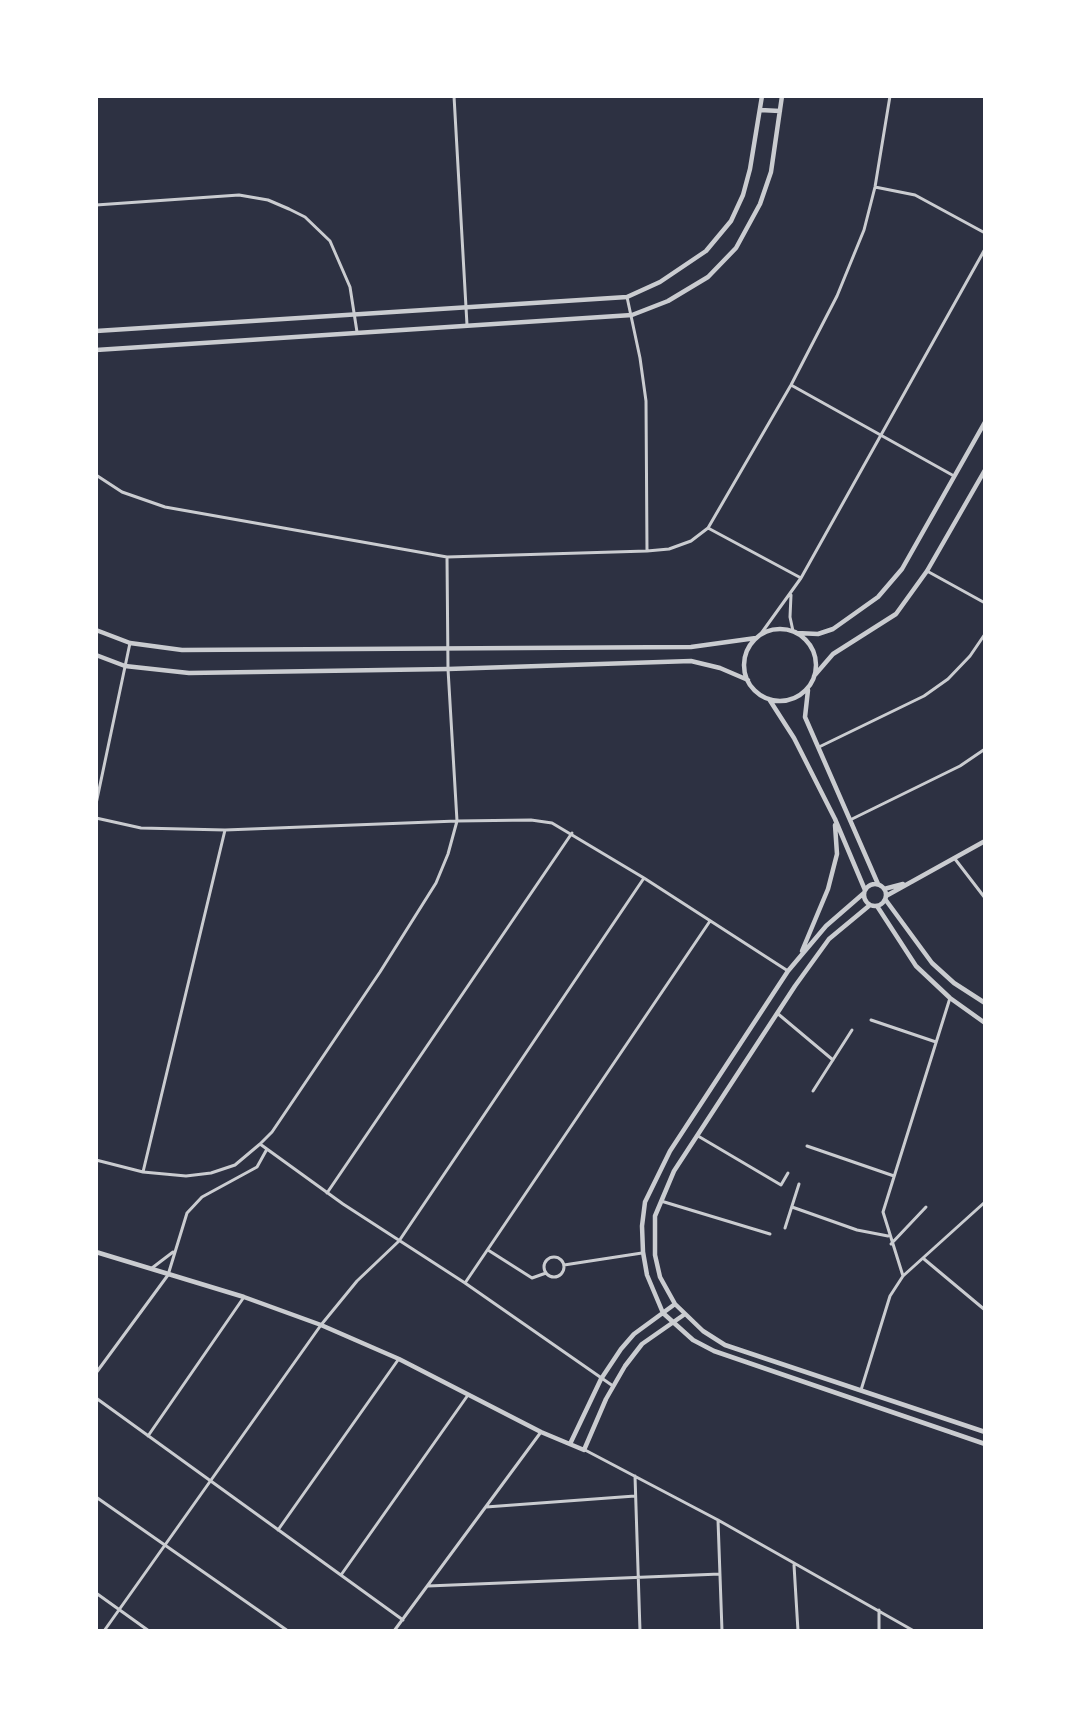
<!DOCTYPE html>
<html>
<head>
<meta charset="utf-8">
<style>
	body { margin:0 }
	#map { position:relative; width:1081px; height:1727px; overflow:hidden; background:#2d3142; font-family:Overpass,sans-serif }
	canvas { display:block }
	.frame { position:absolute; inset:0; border:98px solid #fff; pointer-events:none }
</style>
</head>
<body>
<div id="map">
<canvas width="1081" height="1727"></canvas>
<div class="frame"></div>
</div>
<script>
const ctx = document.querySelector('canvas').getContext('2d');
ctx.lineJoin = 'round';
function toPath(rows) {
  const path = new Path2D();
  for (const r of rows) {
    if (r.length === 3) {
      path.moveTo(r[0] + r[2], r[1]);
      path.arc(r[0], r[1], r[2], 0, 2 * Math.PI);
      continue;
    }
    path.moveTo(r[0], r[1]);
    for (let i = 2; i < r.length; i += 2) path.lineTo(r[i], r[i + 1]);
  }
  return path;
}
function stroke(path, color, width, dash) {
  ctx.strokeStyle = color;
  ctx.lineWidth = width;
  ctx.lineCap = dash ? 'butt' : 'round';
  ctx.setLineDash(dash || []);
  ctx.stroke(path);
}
const minor = toPath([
	[454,96,467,325],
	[875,187,915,195,985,233],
	[96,205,239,195,268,200,289,209,305,217,330,241,350,287,357,332],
	[627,297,640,358,646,401,647,551],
	[791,385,954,476],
	[96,475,122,492,165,507,447,557,647,551,669,549,691,541,708,528,791,385,837,296,864,230,875,187,890,96],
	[708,528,801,578],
	[927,571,985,603],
	[791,595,790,617,793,631],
	[760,635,801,578,985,249],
	[819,747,924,696,948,679,970,656,985,634],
	[96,804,130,643],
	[96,818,141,828,225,830,457,821,531,820,552,823,644,878,788,971],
	[850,820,960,766,985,749],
	[955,859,985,898],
	[777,1013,833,1060],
	[871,1020,936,1042],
	[813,1091,852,1030],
	[698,1136,781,1185,788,1173],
	[260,1144,343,1204,465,1283,613,1386],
	[807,1146,894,1176],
	[96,1160,143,1172,186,1176,211,1173,235,1165,260,1144,272,1132,380,972,436,883,448,854,457,821,448,669,447,557],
	[143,1172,225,830],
	[327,1193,572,833],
	[661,1201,770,1234],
	[792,1207,857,1230,888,1236],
	[785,1228,799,1184],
	[891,1244,926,1207],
	[488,1250,532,1278,546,1273],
	[554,1267,10],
	[924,1259,985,1310],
	[564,1265,642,1253],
	[152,1268,173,1252],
	[903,1276,883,1212,950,998],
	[465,1283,710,921],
	[96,1373,168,1275,187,1213,202,1197,257,1167,267,1149],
	[861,1390,890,1296,903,1276,985,1202],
	[96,1398,403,1620],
	[148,1436,244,1297],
	[585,1450,718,1520,914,1631],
	[635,1476,640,1631],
	[96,1497,288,1631],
	[486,1507,635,1496],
	[718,1520,722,1631],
	[278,1530,398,1360],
	[794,1565,798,1631],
	[341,1575,468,1395],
	[428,1586,720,1574],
	[96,1593,149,1631],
	[879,1610,879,1631],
	[104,1631,321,1325,357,1281,399,1241,644,878],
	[394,1631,541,1432]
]);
const tertiary = toPath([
	[760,110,780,111],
	[96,331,627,297,660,282,706,251,731,221,743,195,750,169,762,96],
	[96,350,632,315,668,301,708,277,736,248,760,204,771,172,782,96],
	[780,665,36],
	[96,630,130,643,182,650,691,647,756,638],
	[797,633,818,634,833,629,878,597,902,569,985,422],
	[96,655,125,666,189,673,448,669,691,661,720,668,748,680],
	[814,676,833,654,896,614,927,571,985,470],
	[808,690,805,717,878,884],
	[769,699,794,738,835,819,865,890],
	[875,895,11],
	[884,889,903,884],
	[864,893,826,926,788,971,670,1151,645,1202,642,1226,643,1252,647,1275,663,1313,693,1340,714,1351,985,1444],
	[886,896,985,841],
	[885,899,932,963,954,983,985,1003],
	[870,905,829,939,795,986,674,1171,655,1216,655,1255,660,1277,675,1304,703,1331,725,1345,985,1432],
	[877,906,916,966,950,998,985,1023],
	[802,951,828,889,837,854,835,825],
	[96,1252,244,1297,321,1325,399,1359,541,1432,584,1450,606,1399,625,1366,642,1344,685,1314],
	[570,1444,601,1379,621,1349,634,1334,675,1304]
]);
stroke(minor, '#caccd0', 3);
stroke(tertiary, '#caccd0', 4.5);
</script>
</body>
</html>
